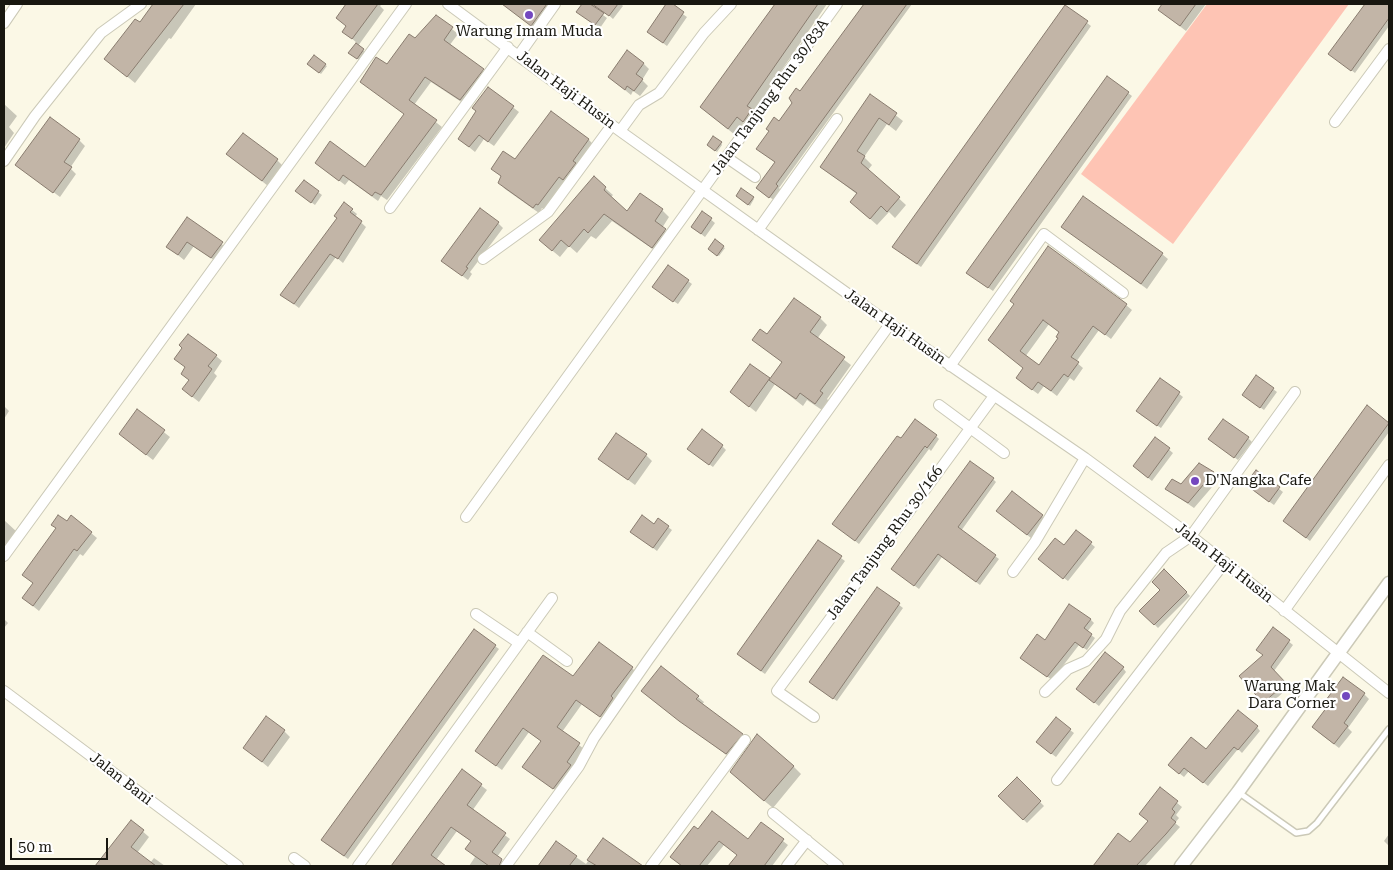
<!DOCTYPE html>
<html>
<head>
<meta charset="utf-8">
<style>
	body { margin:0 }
	#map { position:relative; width:1393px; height:870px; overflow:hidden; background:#fbf8e6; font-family:"Roboto Serif",serif }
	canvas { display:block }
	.frame { position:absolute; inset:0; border:5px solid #181710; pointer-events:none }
	.scale { position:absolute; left:10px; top:838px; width:98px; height:22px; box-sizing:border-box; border:2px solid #181710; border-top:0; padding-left:6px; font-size:15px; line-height:18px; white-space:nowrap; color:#181710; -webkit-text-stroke:4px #fff; paint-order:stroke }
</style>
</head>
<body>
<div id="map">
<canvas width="1393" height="870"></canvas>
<div class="frame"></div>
<div class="scale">50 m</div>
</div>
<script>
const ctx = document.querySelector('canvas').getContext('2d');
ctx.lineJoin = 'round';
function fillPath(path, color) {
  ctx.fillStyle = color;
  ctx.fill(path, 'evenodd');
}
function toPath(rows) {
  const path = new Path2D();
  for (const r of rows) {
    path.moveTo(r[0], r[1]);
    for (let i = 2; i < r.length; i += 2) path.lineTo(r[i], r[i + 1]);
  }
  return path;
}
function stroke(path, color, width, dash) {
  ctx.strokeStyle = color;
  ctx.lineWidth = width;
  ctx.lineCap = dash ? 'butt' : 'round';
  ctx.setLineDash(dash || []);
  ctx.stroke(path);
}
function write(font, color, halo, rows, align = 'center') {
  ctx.font = font + ' "Roboto Serif",serif';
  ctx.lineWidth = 4.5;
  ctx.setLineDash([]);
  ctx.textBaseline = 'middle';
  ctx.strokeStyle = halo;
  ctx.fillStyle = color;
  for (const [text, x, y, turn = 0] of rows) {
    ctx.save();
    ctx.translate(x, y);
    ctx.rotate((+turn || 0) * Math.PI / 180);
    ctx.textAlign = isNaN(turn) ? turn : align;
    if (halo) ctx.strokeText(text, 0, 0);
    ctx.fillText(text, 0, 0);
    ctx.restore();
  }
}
const green = toPath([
	[1207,4,1349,4,1173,244,1081,174]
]);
const shadow = toPath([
	[155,4,196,4,171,39,169,38,135,83,106,59,140,24],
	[348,4,382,4,380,6,384,10,358,46,365,52,359,60,350,53,357,43,343,31,347,26,337,18],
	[502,4,558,4,538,30],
	[583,4,588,4,607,18,600,28,578,11],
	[606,4,621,4,623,6,613,19,602,9],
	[668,4,687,17,667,46,648,32],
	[776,4,827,4,753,112,750,127,744,122,735,135,701,107],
	[864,4,912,4,779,188,781,190,774,200,761,192,776,163,761,152,779,122],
	[1164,4,1206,4,1186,31,1159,10],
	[1367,4,1389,4,1389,26,1355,73,1330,54],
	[1065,6,1091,26,921,267,898,251],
	[436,16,458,34,449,46,488,75,466,105,431,82,414,105,442,127,387,200,381,196,378,201,349,180,345,185,316,163,366,169,405,114,387,66,415,40],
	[644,64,649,69,642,80,648,86,640,96,633,91,631,95,609,77],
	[325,65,327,66,321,74,310,66],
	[488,88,519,112,494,146,484,139,475,152,459,139,477,112,473,108],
	[1128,93,1132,96,993,291,971,276],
	[871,96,903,121,896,131,887,124,864,157,872,165,868,170,906,205,895,218,889,212,877,225,859,209,858,195,821,167],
	[4,104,17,116,9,127,14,133,4,148],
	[588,139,594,145,545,210,542,208,539,213,505,189,500,183,502,177,492,168],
	[79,140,85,146,70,168,76,174,60,197,17,165],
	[721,143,722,145,717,152,710,147],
	[228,154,277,160,283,166,268,186],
	[605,188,613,195,610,198,628,212,662,210,669,217,662,228,672,237,660,254,612,221,596,239,591,236,577,253,569,246,560,257,548,247],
	[318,192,322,195,315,205,301,195],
	[739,198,753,198,754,199,750,206],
	[352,210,357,214,355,217,366,227,343,263,336,257,299,308,287,299,338,219],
	[703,213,715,223,705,237,696,230],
	[188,219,228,249,218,263,194,246,184,260,168,247],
	[498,223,503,228,470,272,472,274,468,280,442,261],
	[1063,227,1162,254,1168,259,1147,289],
	[723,247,725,248,719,256,711,250],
	[688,281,692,284,678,304,657,290],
	[1016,304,1126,305,1132,310,1111,339,1099,330,1076,362,1083,368,1074,381,1070,378,1057,396,1044,386,1038,394,1023,383,1017,378,1025,368,995,345],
	[1049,324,1060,333,1060,339,1040,367,1025,357],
	[820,318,827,325,817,339,851,365,827,399,829,401,822,410,807,400,803,406,775,384,756,412,731,392,751,365,770,380,783,363,754,340],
	[216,356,222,361,214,373,217,376,199,402,190,395,190,381,186,368,176,359],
	[1160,379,1183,397,1161,428,1141,415],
	[1273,389,1277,392,1264,410,1248,399],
	[4,406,9,411,4,419],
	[1367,407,1389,423,1389,432,1310,541,1288,524],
	[137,411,170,437,153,460,126,439],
	[936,436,939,439,931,451,929,449,859,544,837,527],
	[1155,438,1173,453,1152,481,1138,470],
	[1248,438,1252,442,1238,460,1214,442],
	[722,446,726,450,713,467,693,453],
	[646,455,652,461,635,485,600,459],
	[1199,464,1219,479,1194,508,1166,489,1181,485],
	[1256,471,1283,492,1274,505,1250,488],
	[993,479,996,482,961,531,999,559,980,585,942,557,919,589,896,572],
	[1002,515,1042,516,1045,520,1031,538],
	[4,520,17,532,7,545,4,543],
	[53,525,91,533,97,538,83,556,80,554,39,611,23,598,34,584,24,575,57,529],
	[655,525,668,527,672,530,657,551,632,532],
	[1076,531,1095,547,1068,581,1044,563,1064,547],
	[819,542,845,561,765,674,742,658],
	[1164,570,1190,596,1158,628,1141,611,1162,590],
	[877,588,903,608,837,701,814,686],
	[4,619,8,623,4,628],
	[1090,619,1094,623,1087,632,1095,638,1087,650,1079,645,1052,680,1026,661,1045,642],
	[1273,629,1293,645,1274,671,1288,688,1268,706,1241,676,1264,655],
	[495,646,499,649,348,859,326,844,322,840],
	[632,668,637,673,606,721,582,704,562,732,584,749,572,767,576,771,559,793,524,767,542,742,529,732,502,770,476,751,573,678],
	[1123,668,1126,672,1099,706,1081,692],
	[1364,694,1369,699,1348,728,1352,732,1339,748,1318,732,1332,703],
	[649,697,698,697,704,702,702,705,748,740,732,759],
	[1257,727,1260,731,1242,753,1238,749,1208,786,1189,771,1184,777,1174,769,1206,751],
	[1070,730,1074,733,1056,757,1041,746],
	[284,731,290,737,268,767,245,748],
	[793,766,801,774,773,808,739,780],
	[462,771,487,790,472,811,510,839,497,857,507,866,469,866,475,857,467,849,472,842,457,831,436,860,444,866,393,866],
	[1017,779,1044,806,1027,823,1000,796],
	[1160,789,1182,807,1176,815,1179,818,1175,823,1180,827,1145,866,1094,866,1118,835,1130,844,1149,821],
	[131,821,149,837,137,853,150,863,154,858,165,866,96,866],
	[761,824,788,845,772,866,730,866,738,855,724,845,707,866,683,866,676,861,698,831,749,841],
	[1389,834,1389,846,1384,841],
	[603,839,639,866,540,866,556,843,586,864]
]);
const building = toPath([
	[153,4,184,4,127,77,104,59,135,19,140,22,153,4],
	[346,4,378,4,352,39,342,32,346,26,336,18,346,4],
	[502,4,547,4,531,26,502,4],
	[582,4,590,4,604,13,595,25,576,12,582,4],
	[592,4,618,4,609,16,592,4],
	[666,4,673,4,684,12,663,43,647,32,666,4],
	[775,4,818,4,747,106,752,109,743,122,737,117,728,129,700,107,775,4],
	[864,4,907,4,776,184,778,186,769,198,756,188,775,162,756,149,769,131,766,129,774,117,779,121,792,103,789,98,796,88,800,91,864,4],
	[1162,4,1196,4,1180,26,1158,10,1162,4],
	[1365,4,1389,4,1389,18,1351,71,1328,54,1365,4],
	[1065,5,1088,21,917,264,892,247,1065,5],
	[436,15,453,27,444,40,484,69,460,100,425,77,409,100,437,120,381,195,375,192,372,196,343,175,339,181,315,163,330,141,365,167,404,114,360,82,376,57,387,64,409,34,415,38,436,15],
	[356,43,364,49,357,59,348,53,356,43],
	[627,50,644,63,636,74,643,79,634,91,627,86,625,90,608,77,627,50],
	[314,55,326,64,319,73,307,64,314,55],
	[1107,76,1129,92,988,288,966,273,1107,76],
	[488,87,514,106,488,142,479,135,469,147,458,139,476,111,472,108,488,87],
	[870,94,897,113,889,125,879,118,857,151,865,156,861,163,900,197,887,212,881,206,870,219,850,202,857,193,820,167,870,94],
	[551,111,589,139,573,161,576,163,563,180,559,177,538,205,536,204,533,208,498,183,501,176,491,169,503,151,515,159,551,111],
	[50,117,80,139,64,162,72,167,53,193,15,165,50,117],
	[243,133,278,159,262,181,226,154,243,133],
	[713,136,722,142,715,151,707,145,713,136],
	[594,176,606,187,604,190,627,211,640,193,663,209,655,221,666,229,652,248,604,214,588,233,584,229,569,247,561,240,552,251,539,240,594,176],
	[304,180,319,191,311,203,295,191,304,180],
	[741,188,754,197,748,205,736,196,741,188],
	[1083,196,1163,253,1141,284,1061,227,1083,196],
	[344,202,353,209,350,212,362,221,338,259,330,254,294,304,280,295,337,218,334,216,344,202],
	[480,208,499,222,466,267,468,268,462,276,441,261,480,208],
	[702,211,712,218,701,234,691,227,702,211],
	[187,217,223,242,211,258,187,242,178,255,166,247,187,217],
	[715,239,724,246,717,256,708,249,715,239],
	[1048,246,1127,304,1105,335,1093,326,1071,357,1079,362,1068,377,1064,374,1051,391,1038,382,1032,390,1016,378,1023,368,988,340,1014,304,1010,301,1048,246],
	[1043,320,1059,332,1056,337,1058,338,1039,365,1020,351,1043,320],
	[668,265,689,280,673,302,652,287,668,265],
	[794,298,821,317,810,332,845,357,820,391,823,393,815,404,800,393,796,399,769,380,782,362,752,340,760,329,767,334,794,298],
	[188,334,217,355,208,366,212,369,192,397,182,389,189,380,181,374,185,367,174,359,182,348,179,345,188,334],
	[750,364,770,378,749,407,730,392,750,364],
	[1256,375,1274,388,1260,408,1242,395,1256,375],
	[1160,378,1180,392,1157,426,1136,411,1160,378],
	[1367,405,1389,423,1306,538,1283,521,1367,405],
	[137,409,165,430,146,455,119,434,137,409],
	[915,419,937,435,927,448,925,446,855,541,832,524,897,436,901,438,915,419],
	[1223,419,1249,437,1234,458,1208,439,1223,419],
	[702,429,723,445,709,465,687,449,702,429],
	[616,433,647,454,628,480,598,459,616,433],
	[1155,437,1170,448,1148,478,1133,466,1155,437],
	[970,461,994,478,958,527,996,555,976,582,938,554,914,586,891,569,970,461],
	[1199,463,1214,472,1188,503,1165,489,1172,479,1181,484,1199,463],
	[1256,470,1280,487,1269,502,1245,484,1256,470],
	[1012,491,1043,515,1027,535,996,511,1012,491],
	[58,515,67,521,71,515,92,532,77,551,74,549,33,606,22,598,33,583,22,575,56,528,51,525,58,515],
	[642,515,654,524,658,518,669,526,653,548,630,532,642,515],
	[1076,530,1092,542,1063,579,1038,559,1055,538,1064,545,1076,530],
	[818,540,842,556,761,671,737,654,818,540],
	[1164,569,1187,592,1154,625,1139,611,1160,590,1152,582,1164,569],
	[877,587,900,603,833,699,809,682,877,587],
	[1069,604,1091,619,1084,628,1092,634,1083,648,1075,642,1047,677,1020,658,1037,634,1045,640,1069,604],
	[1273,627,1290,640,1271,667,1286,683,1263,703,1239,676,1263,655,1256,650,1273,627],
	[474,629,496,645,344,856,321,840,474,629],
	[599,642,633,667,611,696,613,698,600,717,576,700,557,727,580,743,567,762,571,765,553,789,522,767,541,741,523,728,496,766,475,751,543,655,573,676,599,642],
	[1105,652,1124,667,1094,703,1076,689,1105,652],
	[661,666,699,696,696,699,743,734,726,754,679,721,641,691,661,666],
	[1343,677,1365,693,1344,723,1348,726,1334,744,1312,727,1330,703,1326,700,1343,677],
	[1238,710,1258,726,1238,750,1234,747,1203,783,1184,768,1179,774,1168,765,1191,737,1206,749,1238,710],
	[266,716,285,730,262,762,243,748,266,716],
	[1056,717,1071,729,1051,754,1036,742,1056,717],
	[757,734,794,766,764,801,730,772,757,734],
	[462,769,482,784,467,805,506,833,492,852,502,859,499,866,489,866,465,849,471,841,451,827,431,855,446,866,391,866,462,769],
	[1017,777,1041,801,1023,820,998,796,1017,777],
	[1160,787,1178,801,1172,809,1175,812,1171,818,1176,822,1166,834,1136,866,1093,866,1118,833,1130,842,1148,821,1139,814,1160,787],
	[712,811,748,839,761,822,784,839,764,866,728,866,737,855,719,841,699,866,682,866,670,857,694,826,698,829,712,811],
	[131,820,144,830,131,847,156,866,95,866,131,820],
	[603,838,643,866,597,866,587,860,603,838],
	[556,841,577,856,569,866,538,866,556,841]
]);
const service = toPath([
	[1238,792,1296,833,1308,831,1317,823,1389,729]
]);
const minor = toPath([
	[448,4,620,131,890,324,1085,458,1191,536,1389,693],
	[4,23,17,4],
	[519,55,555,4],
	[1335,122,1389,49],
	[620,131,639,105,659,93,704,33,731,4],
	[726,157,755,177],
	[4,161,35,116,101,33,141,4],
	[390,208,508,47],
	[758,230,837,119],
	[483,259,548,212,612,125],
	[950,366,1044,234,1123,293],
	[939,405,1004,453],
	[466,517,837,4],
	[4,556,406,4],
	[1013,572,1035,542,1085,458],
	[1284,611,1389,465],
	[476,614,519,643],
	[527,632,567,661],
	[4,691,238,866],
	[1045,692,1068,669,1086,661,1106,639,1120,611,1166,553,1191,536,1295,392],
	[814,717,777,691,994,396],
	[1057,780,1225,562],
	[773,813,838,866],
	[294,858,305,866],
	[358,866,552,598],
	[506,866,579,766,594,738,648,660,890,324],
	[651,866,745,740],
	[787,866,807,840]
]);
const tertiary = toPath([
	[1181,866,1238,792,1389,583]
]);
const markers = [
	[529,15,5,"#7347bf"],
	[1195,481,5,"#7347bf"],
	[1346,696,5,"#7347bf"]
];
const poiNames = [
	["Warung Imam Muda",529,32],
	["D'Nangka Cafe",1205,481,"left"],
	["Warung Mak",1336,687,"right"],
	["Dara Corner",1336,704,"right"]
];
const streetNames = [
	["Jalan Haji Husin",566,90,37],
	["Jalan Tanjung Rhu 30/83A",770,97,-54],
	["Jalan Haji Husin",895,327,35],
	["Jalan Tanjung Rhu 30/166",885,543,-54],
	["Jalan Haji Husin",1224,563,38],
	["Jalan Bani",121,779,38]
];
fillPath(green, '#fec4b4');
fillPath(shadow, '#0003');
fillPath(building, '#c2b5a7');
stroke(building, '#897c6f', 1);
stroke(service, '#cbc9b7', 8);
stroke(minor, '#cbc9b7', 12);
stroke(tertiary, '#cbc9b7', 15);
stroke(service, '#fff', 5);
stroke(minor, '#fff', 10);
stroke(tertiary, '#fff', 12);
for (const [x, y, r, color] of markers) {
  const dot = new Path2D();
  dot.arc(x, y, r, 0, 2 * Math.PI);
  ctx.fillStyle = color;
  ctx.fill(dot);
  stroke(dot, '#fff', 2);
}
write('15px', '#181710', '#fff', poiNames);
write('15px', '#181710', '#fff', streetNames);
</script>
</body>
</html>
